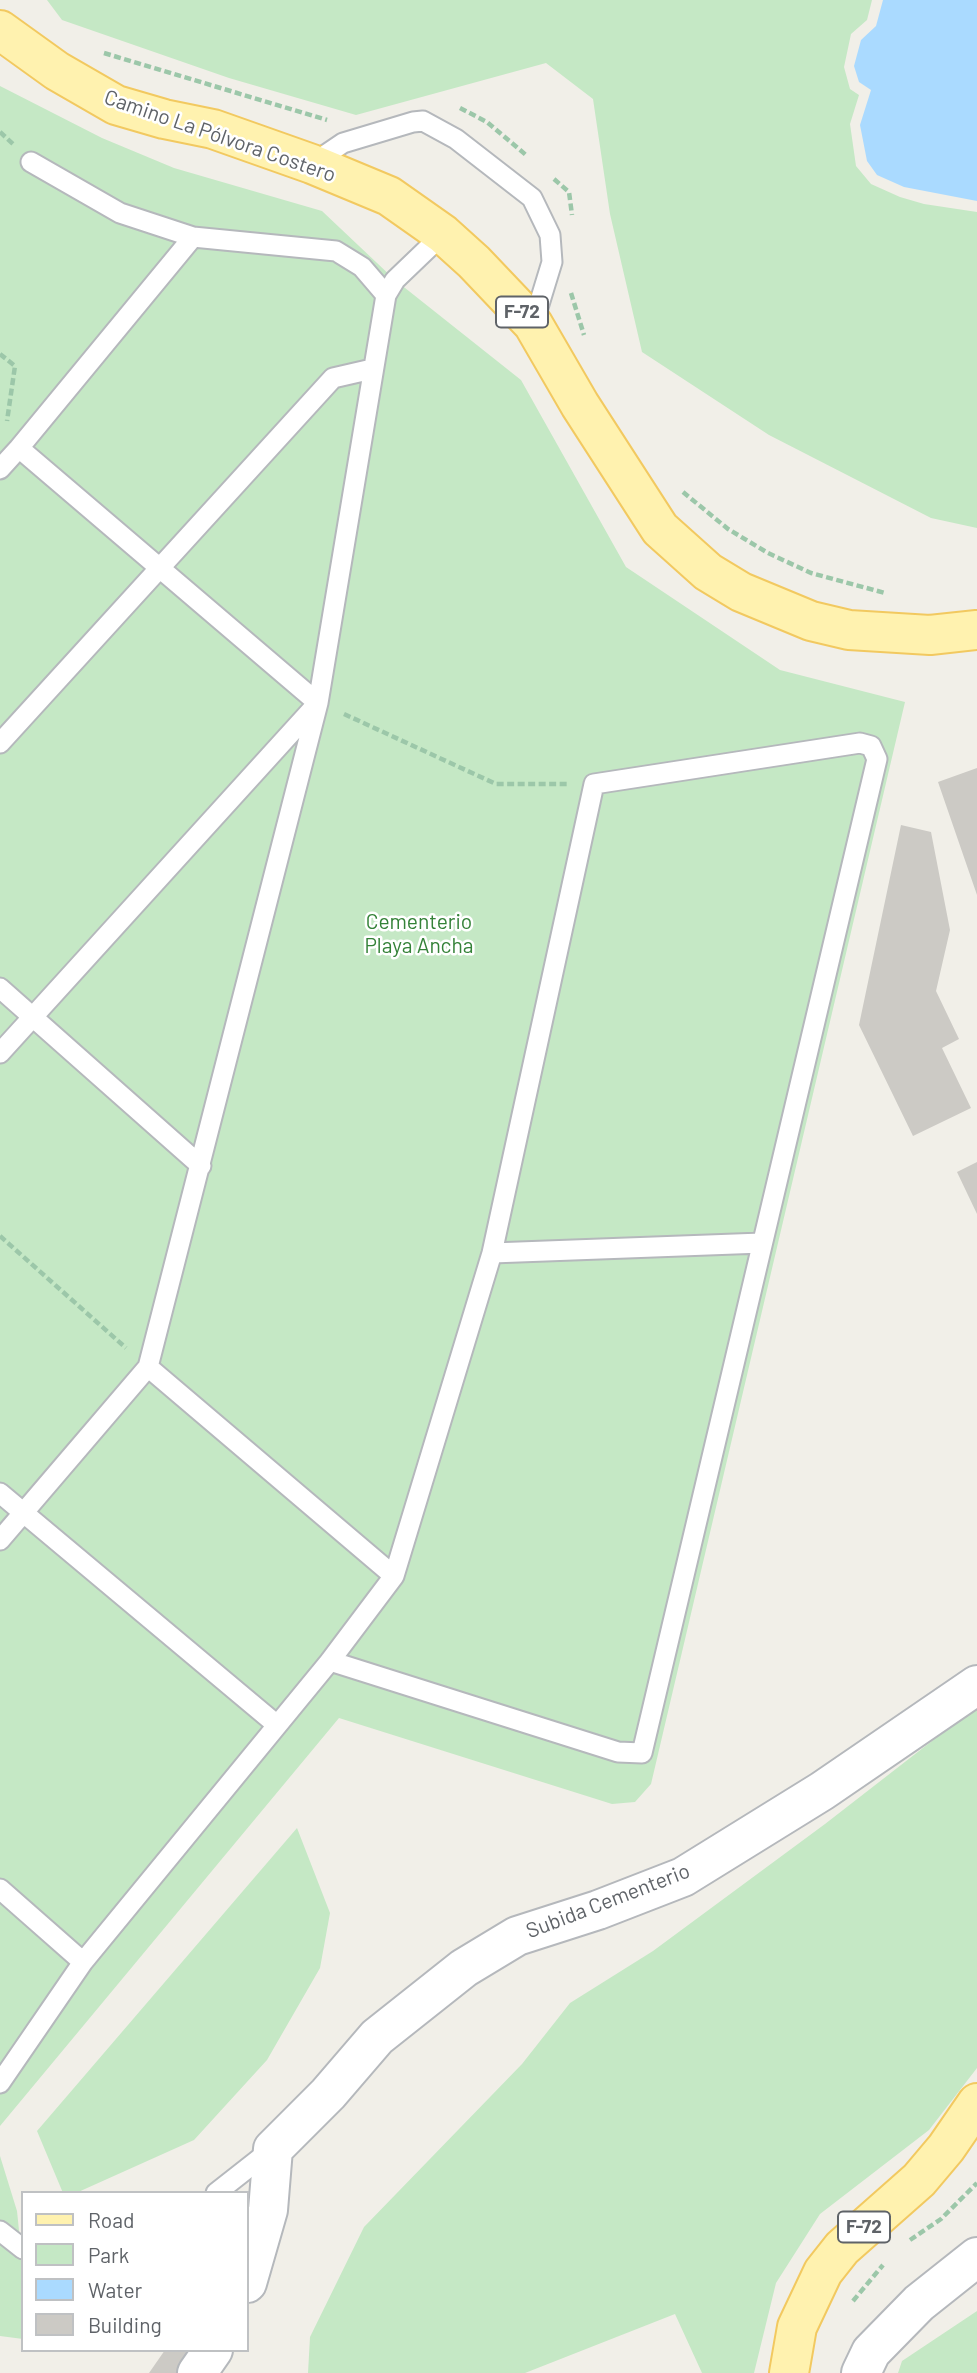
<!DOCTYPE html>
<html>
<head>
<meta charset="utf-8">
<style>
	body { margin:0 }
	#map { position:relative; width:977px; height:2373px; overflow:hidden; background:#f1efe8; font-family:Barlow,sans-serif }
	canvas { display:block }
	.legend { position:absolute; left:21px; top:2191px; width:228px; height:161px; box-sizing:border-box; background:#fff; border:2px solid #bfc1c3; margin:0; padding:9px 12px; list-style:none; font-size:21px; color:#5f6368 }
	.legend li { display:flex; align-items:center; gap:14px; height:35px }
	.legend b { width:35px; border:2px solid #bfc1c3 }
</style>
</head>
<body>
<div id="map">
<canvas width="977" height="2373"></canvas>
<ul class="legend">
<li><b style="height:9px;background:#fff2af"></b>Road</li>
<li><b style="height:19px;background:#c5e8c5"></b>Park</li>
<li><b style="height:19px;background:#aadaff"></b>Water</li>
<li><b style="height:19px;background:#cccac5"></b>Building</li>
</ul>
</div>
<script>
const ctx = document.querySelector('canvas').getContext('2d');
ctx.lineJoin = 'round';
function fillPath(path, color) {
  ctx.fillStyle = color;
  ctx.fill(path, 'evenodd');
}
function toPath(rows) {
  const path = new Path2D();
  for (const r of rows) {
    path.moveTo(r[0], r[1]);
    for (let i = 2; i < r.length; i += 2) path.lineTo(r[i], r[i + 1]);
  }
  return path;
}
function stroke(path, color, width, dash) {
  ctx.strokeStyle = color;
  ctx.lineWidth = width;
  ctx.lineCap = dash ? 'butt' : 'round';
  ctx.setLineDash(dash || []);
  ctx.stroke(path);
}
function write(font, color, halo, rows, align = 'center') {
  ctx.font = font + ' Barlow,sans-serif';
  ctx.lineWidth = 5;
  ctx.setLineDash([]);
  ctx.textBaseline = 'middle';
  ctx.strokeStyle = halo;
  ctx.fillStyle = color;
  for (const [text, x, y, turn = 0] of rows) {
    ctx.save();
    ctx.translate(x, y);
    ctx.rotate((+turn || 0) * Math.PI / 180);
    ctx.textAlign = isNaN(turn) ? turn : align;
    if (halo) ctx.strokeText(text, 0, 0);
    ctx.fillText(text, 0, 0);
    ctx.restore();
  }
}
const green = toPath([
	[47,0,872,0,867,20,851,34,844,67,850,89,859,95,850,124,856,166,871,184,900,197,924,204,977,212,977,528,931,518,769,435,642,352,610,214,593,99,546,63,356,115,229,78,62,20],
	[0,86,102,138,174,168,322,211,395,280,521,380,626,567,780,670,905,702,651,1784,635,1802,612,1804,339,1718,0,2126],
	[977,1706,977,2068,929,2130,820,2214,776,2283,754,2373,702,2373,675,2314,525,2373,308,2373,310,2337,364,2227,522,2064,570,2003,653,1951,825,1824],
	[297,1828,330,1913,320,1968,267,2060,194,2140,76,2193,63,2193,37,2131],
	[0,2156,17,2211,23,2270,23,2339,0,2336],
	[977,2311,977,2373,898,2373,902,2361]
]);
const water = toPath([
	[883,0,977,0,977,201,904,187,877,175,867,161,860,125,871,90,859,82,854,66,861,40,876,26]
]);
const building = toPath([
	[977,768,977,895,938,782],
	[901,825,931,832,950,930,936,991,959,1039,942,1048,971,1108,913,1136,859,1025],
	[977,1162,977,1214,957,1172],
	[165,2350,189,2350,177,2373,149,2373]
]);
const path = toPath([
	[104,53,327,120],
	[460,108,487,122,526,155],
	[0,132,13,144],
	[554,179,569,192,572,215],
	[571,293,584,335],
	[0,354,15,366,7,421],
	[683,492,728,529,768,553,811,573,885,593],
	[344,714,496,784,568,784],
	[0,1236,126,1348],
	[910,2240,941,2219,977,2183],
	[853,2301,883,2265]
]);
const service = toPath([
	[31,162,120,213,193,237,336,251,362,267,386,295],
	[312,164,343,143,413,122,423,121,456,139,532,198,550,235,552,262,533,324],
	[19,448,193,237],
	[0,469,19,448,318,703,0,1053],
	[0,743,333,378,372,369],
	[0,988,201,1166],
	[492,1253,762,1243],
	[0,1493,277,1725],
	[0,1540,148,1367],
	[330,1661,618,1752,642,1753,877,759,871,746,860,743,594,784,492,1253,394,1576],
	[0,1889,83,1962],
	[0,2083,83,1962,330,1661,394,1576,148,1367,318,703,386,295,395,280,443,234],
	[216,2193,272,2149],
	[0,2231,23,2249]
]);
const minor = toPath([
	[861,2373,871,2352,919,2303,977,2257]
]);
const tertiary = toPath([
	[247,2283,268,2210,273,2149,328,2094,377,2037,464,1968,517,1936,598,1910,683,1877,822,1791,977,1685],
	[197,2373,213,2350]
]);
const primary = toPath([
	[0,30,57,71,116,105,164,119,213,129,312,164,389,196,443,234,474,262,533,324,580,405,660,529,708,572,741,592,811,621,849,630,930,635,977,630],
	[789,2373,797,2327,823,2272,842,2248,919,2180,946,2148,977,2103]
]);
const shields = [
	[522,312,52],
	[864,2227,52]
];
const shieldNames = [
	["F-72",522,312],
	["F-72",864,2227]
];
const streetNames = [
	["Camino La Pólvora Costero",220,136,19],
	["Subida Cementerio",608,1901,-21]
];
const parkNames = [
	["Cementerio",419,922],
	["Playa Ancha",419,946]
];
fillPath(green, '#c5e8c5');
fillPath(water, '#aadaff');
fillPath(building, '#cccac5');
stroke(service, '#b5b8bc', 23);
stroke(minor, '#b5b8bc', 42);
stroke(tertiary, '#b5b8bc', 42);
stroke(primary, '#f2c960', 42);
stroke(path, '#9cc7a9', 4.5, [7, 3.5]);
stroke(service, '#fff', 19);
stroke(minor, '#fff', 38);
stroke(tertiary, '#fff', 38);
stroke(primary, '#fff2af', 38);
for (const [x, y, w] of shields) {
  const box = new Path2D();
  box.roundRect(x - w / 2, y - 15.5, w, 31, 5);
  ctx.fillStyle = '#fff';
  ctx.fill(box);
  stroke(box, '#5f6368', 2);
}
write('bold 19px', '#5f6368', null, shieldNames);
write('21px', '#5f6368', '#fff', streetNames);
write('21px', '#348238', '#fff', parkNames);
</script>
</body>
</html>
